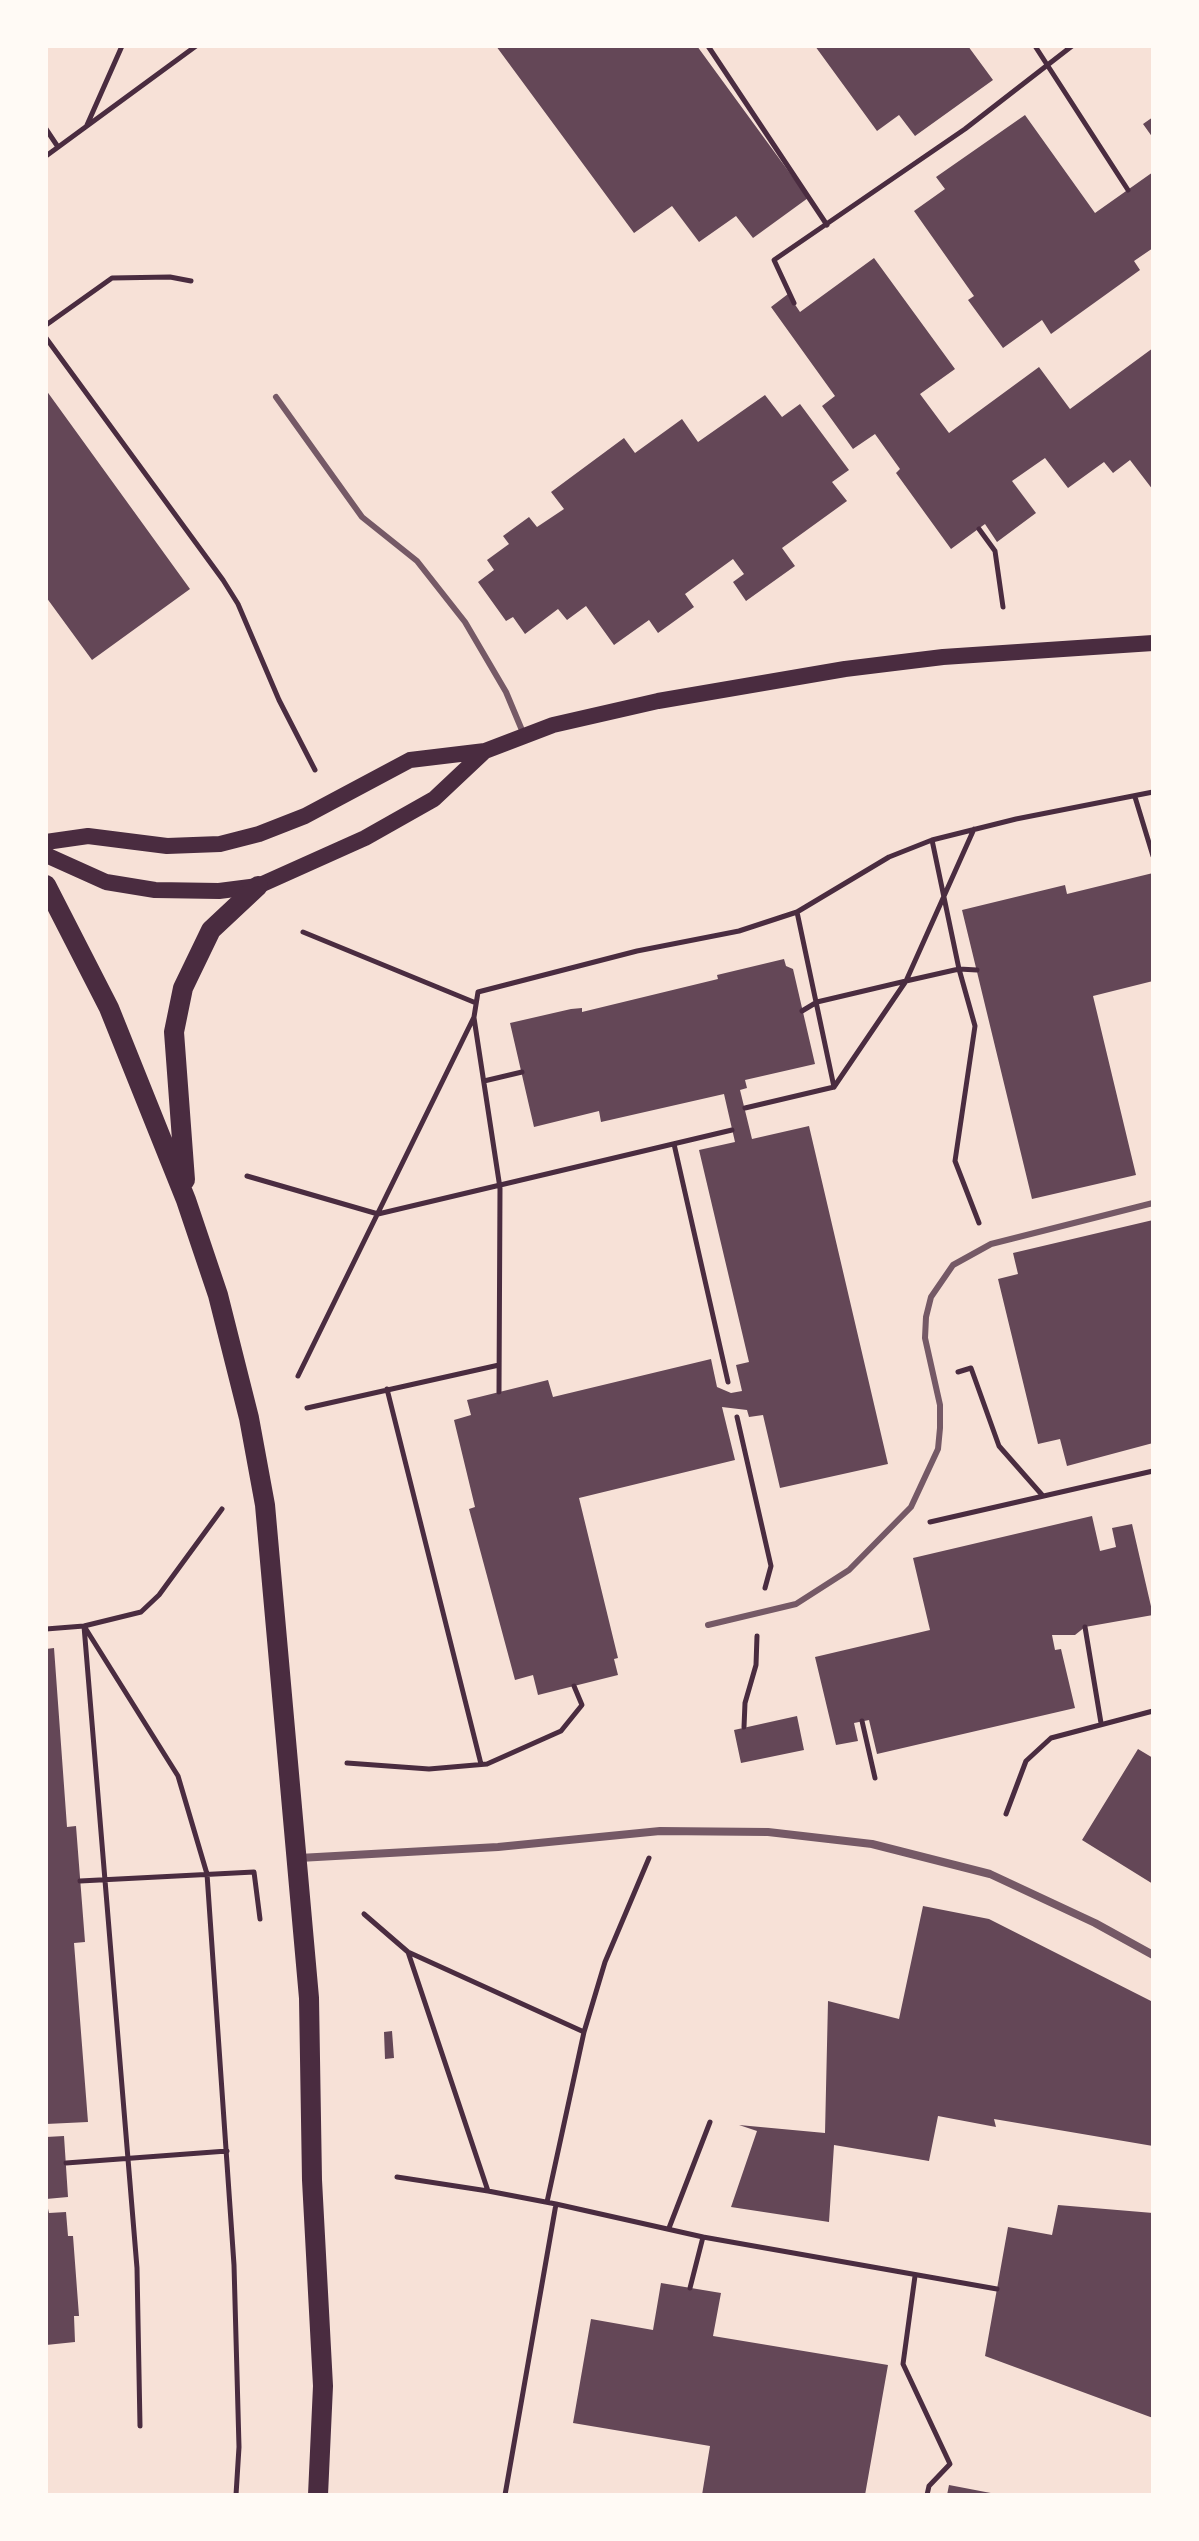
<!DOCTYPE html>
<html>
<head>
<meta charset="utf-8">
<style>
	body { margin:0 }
	#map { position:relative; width:1199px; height:2541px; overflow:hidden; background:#f7e1d7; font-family:"Asap Condensed",sans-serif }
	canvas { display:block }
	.frame { position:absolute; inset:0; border:48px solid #fffaf5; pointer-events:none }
</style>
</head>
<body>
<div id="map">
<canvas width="1199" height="2541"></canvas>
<div class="frame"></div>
</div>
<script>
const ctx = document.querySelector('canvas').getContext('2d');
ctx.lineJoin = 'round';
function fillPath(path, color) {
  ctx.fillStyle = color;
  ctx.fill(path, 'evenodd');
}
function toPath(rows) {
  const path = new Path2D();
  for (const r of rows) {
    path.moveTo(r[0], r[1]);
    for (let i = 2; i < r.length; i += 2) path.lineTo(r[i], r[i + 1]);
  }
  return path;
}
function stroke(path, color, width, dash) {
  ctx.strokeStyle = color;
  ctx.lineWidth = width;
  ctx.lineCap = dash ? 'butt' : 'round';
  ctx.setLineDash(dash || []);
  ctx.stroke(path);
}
const building = toPath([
	[496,46,697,46,808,198,753,238,736,216,699,242,672,206,634,233],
	[815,46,968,46,993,80,915,136,899,115,877,131],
	[1025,115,1095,213,1153,172,1153,248,1134,261,1140,270,1051,334,1042,320,1003,348,968,300,974,296,914,211,945,189,936,177],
	[1153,117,1153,138,1143,124],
	[874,258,955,369,920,394,949,433,1039,367,1070,409,1153,348,1153,490,1130,460,1113,473,1104,462,1068,488,1045,458,1012,481,1036,513,997,542,985,524,951,549,896,473,900,469,875,434,853,449,822,406,835,396,771,307,788,294,800,312],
	[46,390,190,589,92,660,46,597],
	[765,395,782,417,800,404,849,470,832,482,847,501,782,548,795,566,746,601,733,582,744,574,733,559,685,594,694,607,658,633,649,620,614,645,586,606,567,620,558,609,525,634,513,617,506,621,478,582,494,570,487,560,509,544,503,536,529,517,537,527,564,509,551,492,624,438,635,453,682,419,698,442],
	[1153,873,1153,981,1093,996,1136,1175,1032,1199,962,910,1065,885,1067,894],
	[784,959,786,966,793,969,815,1064,745,1080,747,1088,740,1090,752,1139,809,1126,888,1464,780,1488,763,1415,749,1417,747,1410,722,1407,735,1460,579,1498,618,1658,614,1659,618,1675,538,1695,533,1675,515,1680,469,1509,475,1507,454,1420,471,1415,467,1400,548,1380,553,1397,711,1359,717,1387,731,1393,742,1391,736,1365,749,1362,699,1150,735,1142,724,1094,601,1122,599,1111,534,1127,510,1023,571,1009,582,1008,582,1012,718,979,717,975],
	[1153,1220,1153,1443,1067,1466,1060,1439,1038,1444,998,1279,1018,1274,1013,1253],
	[1092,1516,1100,1551,1116,1547,1112,1528,1132,1524,1153,1615,1085,1627,1075,1635,1052,1635,1055,1650,1061,1649,1075,1708,877,1754,869,1720,854,1723,858,1741,836,1745,815,1657,930,1630,913,1558],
	[54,1648,67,1827,76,1826,85,1942,74,1943,88,2122,46,2124,46,1649],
	[797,1716,804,1750,741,1763,734,1730],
	[1138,1749,1153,1758,1153,1884,1082,1840],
	[923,1906,989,1919,1153,2002,1153,2146,994,2119,996,2127,938,2116,929,2161,834,2145,829,2222,731,2207,757,2131,739,2125,825,2133,828,2001,899,2019],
	[392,2031,394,2058,385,2059,384,2032],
	[64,2136,68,2197,46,2199,46,2137],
	[46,2200,49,2213,66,2212,68,2236,73,2236,79,2316,74,2316,75,2342,46,2345],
	[1058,2205,1153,2213,1153,2418,985,2356,1008,2227,1052,2235],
	[661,2283,721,2293,713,2336,888,2365,865,2495,702,2495,710,2446,573,2423,591,2319,653,2330],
	[949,2485,996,2494,996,2495,947,2495]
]);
const path = toPath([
	[708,46,827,225],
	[1035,46,1128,190],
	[87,125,122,46],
	[46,129,58,147],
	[46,156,196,46],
	[794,303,774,260,965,129,1072,46],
	[46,325,112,278,170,277,191,281],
	[46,338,223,580,238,604,279,700,315,770],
	[979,529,995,551,1003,607],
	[1135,797,1153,856],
	[932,840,959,969,975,1026,955,1161,979,1223],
	[303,932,476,1003],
	[802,1011,817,1002,906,981,959,969,977,970],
	[474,1018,500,1188,499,1392],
	[484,1081,522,1072],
	[834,1087,906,981,974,829],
	[745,1108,834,1087,797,912],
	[674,1144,728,1382],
	[247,1176,378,1214,732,1130],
	[958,1372,971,1368,999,1446,1043,1496],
	[298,1376,474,1017,478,992,637,951,739,931,797,912,889,857,932,840,1016,819,1153,792],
	[387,1389,481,1764],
	[307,1408,499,1365],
	[737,1417,771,1566,765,1588],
	[930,1522,1153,1471],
	[1085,1627,1101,1723],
	[46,1629,84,1626,141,1612,159,1595,222,1509],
	[862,1721,875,1778],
	[744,1727,745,1703,756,1665,757,1636],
	[347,1763,429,1769,487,1764,561,1731,582,1705,574,1686],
	[1006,1814,1026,1761,1051,1738,1153,1711],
	[80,1881,254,1872,260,1919],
	[364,1914,408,1952,584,2032],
	[408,1952,488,2191,556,2204,505,2495],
	[66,2163,227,2151],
	[397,2177,488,2191],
	[547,2202,584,2032,605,1962,649,1858],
	[556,2204,703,2237,997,2289],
	[669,2228,710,2122],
	[915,2276,903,2364,950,2464,929,2486,927,2495],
	[690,2288,703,2237],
	[140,2426,137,2268,84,1626,178,1776,207,1874,234,2265,239,2447,236,2495]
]);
const service = toPath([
	[276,397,362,517,417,561,465,622,506,692,524,735],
	[708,1625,796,1604,849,1570,911,1507,938,1449,940,1428,940,1405,925,1338,926,1317,931,1297,953,1265,991,1244,1153,1203]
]);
const minor = toPath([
	[299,1858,498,1847,660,1831,768,1832,872,1844,990,1874,1095,1923,1153,1955]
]);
const secondary = toPath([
	[46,842,88,836,167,846,220,844,259,834,305,816,410,760,485,751,553,725,658,701,845,669,943,657,1153,643],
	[46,855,106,882,155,890,219,891,258,886,365,838,434,799,485,751]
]);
const primary = toPath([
	[46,885,109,1008,186,1200,218,1295,249,1418,265,1505,309,1998,312,2180,323,2386,318,2495],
	[185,1180,174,1032,183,988,211,930,258,886]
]);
fillPath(building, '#644757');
stroke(path, '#4a2c40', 5);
stroke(service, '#755966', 6);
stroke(minor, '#755966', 8);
stroke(secondary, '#4a2c40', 16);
stroke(primary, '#4a2c40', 20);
</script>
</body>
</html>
